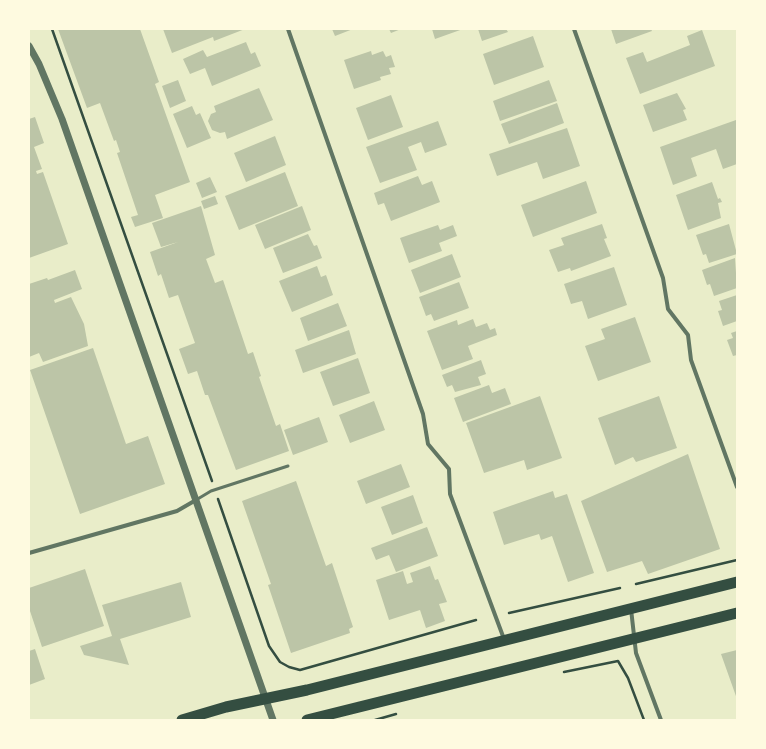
<!DOCTYPE html>
<html>
<head>
<meta charset="utf-8">
<style>
	body { margin:0 }
	#map { position:relative; width:766px; height:749px; overflow:hidden; background:#e9edc9; font-family:"Public Sans",sans-serif }
	canvas { display:block }
	.frame { position:absolute; inset:0; border:30px solid #fefae0; pointer-events:none }
</style>
</head>
<body>
<div id="map">
<canvas width="766" height="749"></canvas>
<div class="frame"></div>
</div>
<script>
const ctx = document.querySelector('canvas').getContext('2d');
ctx.lineJoin = 'round';
function fillPath(path, color) {
  ctx.fillStyle = color;
  ctx.fill(path, 'evenodd');
}
function toPath(rows) {
  const path = new Path2D();
  for (const r of rows) {
    path.moveTo(r[0], r[1]);
    for (let i = 2; i < r.length; i += 2) path.lineTo(r[i], r[i + 1]);
  }
  return path;
}
function stroke(path, color, width, dash) {
  ctx.strokeStyle = color;
  ctx.lineWidth = width;
  ctx.lineCap = dash ? 'butt' : 'round';
  ctx.setLineDash(dash || []);
  ctx.stroke(path);
}
const building = toPath([
	[58,29,140,29,159,82,155,84,190,182,155,195,163,218,135,227,131,217,138,215,117,153,120,152,116,140,114,141,100,103,87,108],
	[163,29,245,29,214,41,213,37,172,53],
	[332,29,353,29,335,36],
	[389,29,401,29,391,33],
	[432,29,463,29,435,39],
	[478,29,506,29,508,32,482,41],
	[611,29,651,29,652,31,616,44],
	[702,30,715,66,640,94,626,58,643,52,647,62,690,45,687,36],
	[533,36,544,67,494,85,483,54],
	[246,42,251,54,255,52,261,66,212,86,205,68,190,74,183,59,203,50,207,57],
	[371,51,372,55,383,51,386,57,391,55,395,67,389,68,391,74,380,77,381,80,354,89,344,60],
	[178,80,186,101,170,108,162,86],
	[549,80,557,101,500,121,493,101],
	[259,88,273,120,227,139,225,132,220,133,212,130,208,121,211,114,216,112,214,106],
	[677,93,686,109,683,110,687,120,653,132,643,105],
	[391,95,403,127,368,140,356,108],
	[557,103,564,123,509,144,501,124],
	[192,106,196,115,200,113,211,138,187,148,173,114],
	[35,117,44,143,34,147,42,169,36,171,37,174,43,172,68,244,29,258,29,119],
	[736,120,737,164,723,169,716,149,691,158,697,176,673,185,660,147],
	[438,121,447,145,425,153,421,142,408,147,417,170,380,183,366,147],
	[567,128,580,166,543,179,537,162,497,176,489,154],
	[275,136,286,165,246,182,234,153],
	[285,172,298,206,239,230,225,196],
	[418,176,422,185,432,181,440,202,391,221,384,203,378,205,374,193],
	[210,177,217,192,202,198,196,183],
	[586,181,597,213,533,237,521,205],
	[712,182,718,199,720,198,722,202,718,203,721,218,688,230,676,195],
	[215,196,218,204,204,209,201,201],
	[201,206,215,255,206,259,215,283,223,280,248,354,253,352,261,376,259,377,276,426,280,424,289,451,236,470,208,395,205,395,197,371,188,374,179,349,195,343,178,295,169,298,161,274,158,276,150,252,178,242,161,247,152,223],
	[302,206,311,230,265,249,255,225],
	[602,224,607,238,604,239,611,256,571,271,570,268,558,272,549,250,564,245,561,238],
	[729,224,737,254,709,263,706,254,703,255,696,235],
	[438,225,440,230,453,225,457,236,439,243,442,251,409,263,400,238],
	[308,234,314,246,317,245,322,258,283,273,273,248],
	[452,254,461,277,420,293,411,270],
	[735,258,737,288,714,296,710,284,707,285,702,270],
	[317,266,321,277,326,275,333,295,292,312,279,281],
	[614,267,627,305,588,319,582,301,571,304,564,284],
	[75,270,82,289,54,300,55,303,71,297,84,324,88,346,43,362,39,353,29,357,29,284,47,278,48,280],
	[459,282,469,308,434,321,431,314,426,316,419,297],
	[737,295,737,321,723,326,718,311,722,310,719,301],
	[338,303,347,326,308,341,300,318],
	[635,317,651,362,598,381,585,346,605,339,601,329],
	[473,319,476,327,487,323,490,330,495,328,497,335,468,346,473,359,442,370,427,331,457,320,458,325],
	[349,330,356,354,303,373,295,350],
	[737,331,737,355,733,356,727,340,733,338,731,333],
	[93,348,126,444,148,436,165,484,80,514,30,370],
	[358,358,370,393,333,406,320,372],
	[481,360,486,374,478,377,481,385,455,392,452,385,447,387,442,375],
	[489,385,492,393,505,388,511,404,463,422,454,398],
	[540,396,562,458,527,470,524,460,484,473,466,423],
	[659,396,677,448,636,462,633,457,615,465,598,418],
	[374,401,385,430,350,443,339,415],
	[319,417,328,442,293,455,284,430],
	[688,454,720,549,648,574,642,561,607,572,581,501],
	[401,464,410,487,366,504,357,481],
	[296,481,326,566,332,563,353,627,349,629,350,633,291,653,268,585,271,584,242,501],
	[553,491,555,498,567,494,594,573,568,582,552,536,541,540,539,534,504,545,493,512],
	[413,495,423,523,392,535,381,507],
	[427,527,438,556,396,572,389,555,376,560,371,548],
	[430,566,435,580,438,579,447,602,439,604,445,621,426,628,420,610,389,620,376,580,403,571,407,584,413,582,410,573],
	[85,569,104,626,42,647,29,608,29,588],
	[181,582,191,617,120,639,129,665,84,655,80,646,112,636,102,605],
	[35,649,45,679,29,685,29,651],
	[737,650,737,699,721,654]
]);
const path = toPath([
	[52,29,212,481],
	[218,499,269,646,280,662,289,667,300,670,476,620],
	[636,584,737,560],
	[509,613,620,588],
	[564,672,618,661,628,678,644,720],
	[375,720,396,714]
]);
const service = toPath([
	[196,500,211,491,288,466]
]);
const minor = toPath([
	[288,29,423,414,428,444,449,469,450,494,504,639],
	[574,29,663,278,668,309,688,335,691,360,737,487],
	[29,553,177,511,196,500],
	[631,609,636,653,661,720]
]);
const tertiary = toPath([
	[29,46,39,64,62,119,273,720]
]);
const trunk = toPath([
	[182,720,226,707,307,690,737,582],
	[307,720,737,613]
]);
fillPath(building, '#bcc5a7');
stroke(path, '#344e41', 2.5);
stroke(service, '#617663', 3);
stroke(minor, '#617663', 4);
stroke(tertiary, '#617663', 7);
stroke(trunk, '#344e41', 11);
</script>
</body>
</html>
